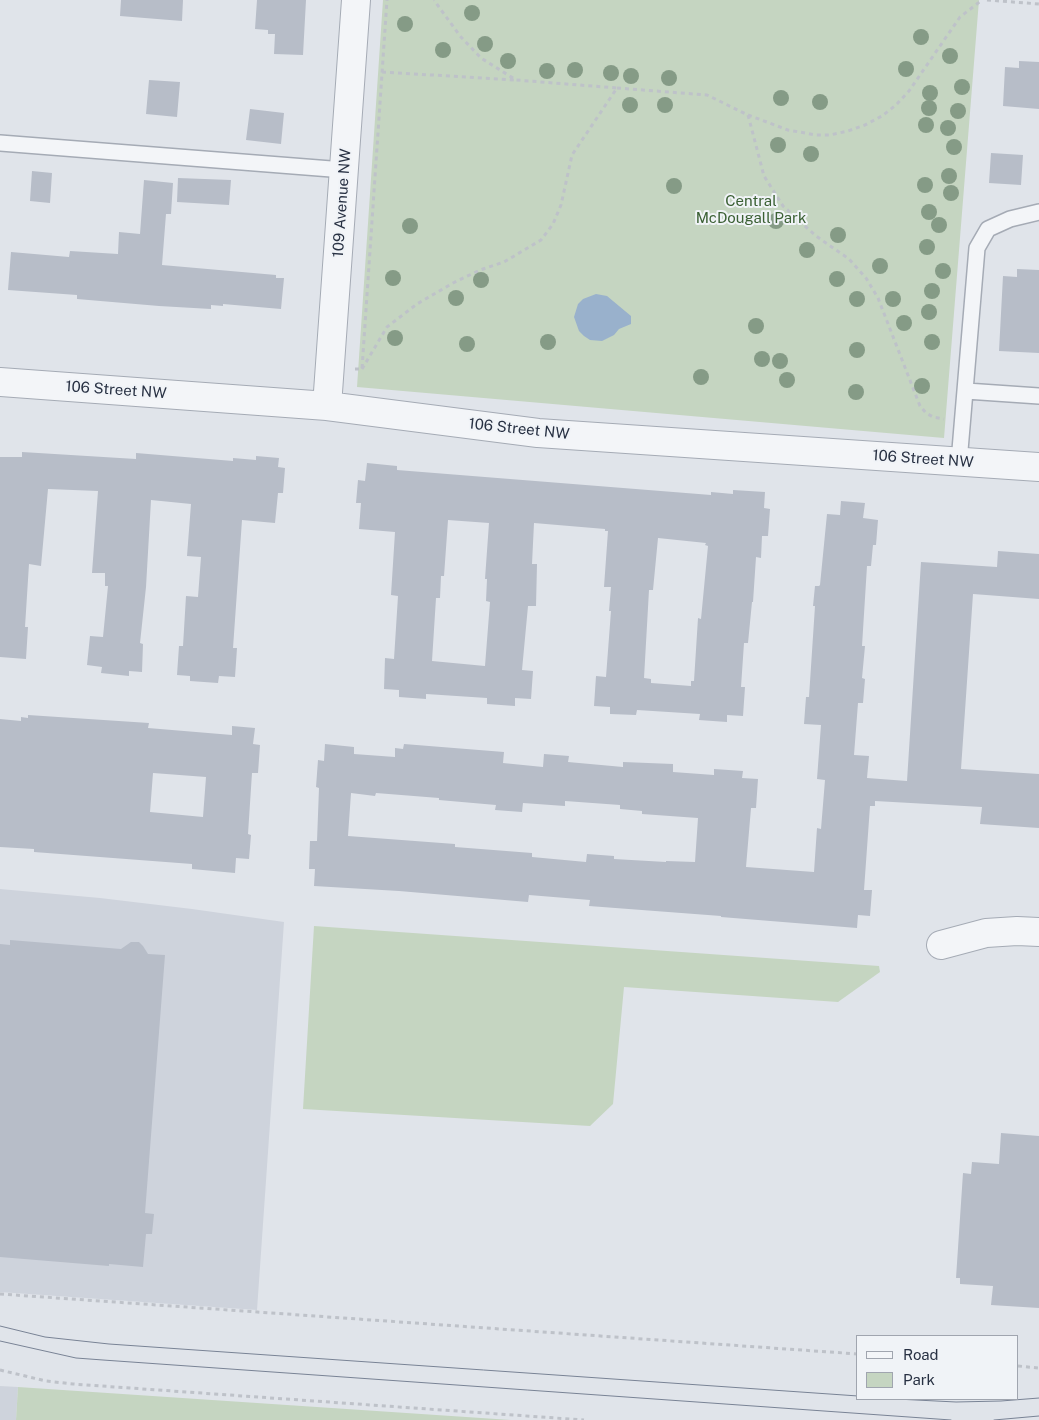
<!DOCTYPE html>
<html>
<head>
<meta charset="utf-8">
<style>
	body { margin:0 }
	#map { position:relative; width:1039px; height:1420px; overflow:hidden; background:#e0e4ea; font-family:"Public Sans",sans-serif }
	canvas { display:block }
	.legend { position:absolute; left:856px; top:1335px; width:162px; height:65px; box-sizing:border-box; background:#f0f3f7; border:1px solid #a0a5af; margin:0; padding:6px 9px; list-style:none; font-size:15px; color:#283143 }
	.legend li { display:flex; align-items:center; gap:10px; height:25px }
	.legend b { width:25px; border:1px solid #a0a5af }
</style>
</head>
<body>
<div id="map">
<canvas width="1039" height="1420"></canvas>
<ul class="legend">
<li><b style="height:6px;background:#f3f5f8"></b>Road</li>
<li><b style="height:14px;background:#c5d5c1"></b>Park</li>
</ul>
</div>
<script>
const ctx = document.querySelector('canvas').getContext('2d');
ctx.lineJoin = 'round';
function fillPath(path, color) {
  ctx.fillStyle = color;
  ctx.fill(path, 'evenodd');
}
function toPath(rows) {
  const path = new Path2D();
  for (const r of rows) {
    path.moveTo(r[0], r[1]);
    for (let i = 2; i < r.length; i += 2) path.lineTo(r[i], r[i + 1]);
  }
  return path;
}
function stroke(path, color, width, dash) {
  ctx.strokeStyle = color;
  ctx.lineWidth = width;
  ctx.lineCap = dash ? 'butt' : 'round';
  ctx.setLineDash(dash || []);
  ctx.stroke(path);
}
function write(font, color, halo, rows, align = 'center') {
  ctx.font = font + ' "Public Sans",sans-serif';
  ctx.lineWidth = 4;
  ctx.setLineDash([]);
  ctx.textBaseline = 'middle';
  ctx.strokeStyle = halo;
  ctx.fillStyle = color;
  for (const [text, x, y, turn = 0] of rows) {
    ctx.save();
    ctx.translate(x, y);
    ctx.rotate((+turn || 0) * Math.PI / 180);
    ctx.textAlign = isNaN(turn) ? turn : align;
    if (halo) ctx.strokeText(text, 0, 0);
    ctx.fillText(text, 0, 0);
    ctx.restore();
  }
}
const built = toPath([
	[0,889,100,898,192,909,284,922,257,1310,0,1292],
	[0,1386,18,1387,16,1420,0,1420]
]);
const green = toPath([
	[383,0,979,0,944,438,357,387],
	[314,926,879,966,880,972,838,1002,624,987,613,1104,590,1126,303,1109],
	[18,1387,511,1420,16,1420]
]);
const water = toPath([
	[596,294,607,296,631,316,631,324,619,329,614,335,602,341,590,340,584,336,579,331,574,317,578,304,583,299]
]);
const building = toPath([
	[121,0,183,0,182,21,120,16],
	[257,0,306,0,303,55,274,54,275,34,268,34,268,30,255,29],
	[1019,61,1039,62,1039,109,1003,106,1005,67,1019,68],
	[149,80,180,82,177,117,146,114],
	[250,109,284,113,281,144,246,140],
	[991,153,1023,155,1021,185,989,183],
	[32,171,52,173,50,203,30,201],
	[178,178,231,180,229,205,177,202],
	[144,180,173,183,171,214,166,214,162,265,276,275,276,278,284,278,281,309,223,304,223,306,211,305,211,309,159,306,77,299,77,295,8,290,11,252,69,257,70,251,118,254,119,232,140,234],
	[1017,269,1039,270,1039,353,999,351,1003,276,1017,277],
	[22,452,136,459,136,453,233,461,233,458,256,460,256,456,279,458,278,467,285,468,283,493,278,493,275,523,242,520,233,648,237,648,235,677,219,676,218,683,190,681,190,676,177,675,179,646,183,646,186,596,198,597,201,557,187,556,191,504,151,500,146,587,140,643,143,644,142,672,129,671,129,676,101,673,102,667,87,665,90,636,103,637,108,586,105,586,105,573,92,573,98,491,48,489,41,566,29,564,25,627,28,627,26,659,0,657,0,457,22,457],
	[367,463,397,466,397,470,711,495,711,492,733,494,733,490,765,492,764,508,770,509,768,536,762,536,761,558,756,557,753,602,752,602,748,643,744,643,741,687,745,687,743,716,727,715,727,722,699,720,700,714,637,710,636,715,610,714,610,707,594,706,596,676,606,677,611,611,609,611,611,587,604,587,608,531,605,531,605,529,534,523,532,564,537,564,536,606,528,606,522,670,533,671,531,699,515,698,515,706,487,704,487,698,426,694,426,699,399,697,399,690,384,689,385,658,394,659,398,596,391,595,395,532,359,529,361,503,356,503,358,480,365,481],
	[448,520,489,523,485,579,487,579,486,601,490,602,485,666,432,661,436,598,440,598,441,576,444,576],
	[658,538,706,543,705,545,708,546,701,619,698,618,694,681,691,681,691,686,651,683,651,679,644,678,649,590,653,590],
	[841,501,865,503,863,518,878,520,876,545,873,545,871,566,867,566,862,646,865,646,862,678,865,679,863,703,858,703,854,755,869,756,867,778,907,781,921,562,997,567,998,551,1039,554,1039,599,973,594,961,769,1039,774,1039,828,980,824,982,807,875,801,875,806,870,806,864,890,872,890,870,916,858,915,857,928,721,917,721,916,589,906,590,900,529,895,528,902,399,891,314,886,315,869,309,869,310,841,317,841,319,788,316,787,318,760,324,761,325,744,354,747,354,754,395,757,395,748,403,749,404,744,504,752,503,763,543,767,544,754,569,756,568,762,623,767,623,762,673,764,673,772,714,775,714,769,743,771,742,778,758,779,756,808,751,808,746,867,814,872,817,828,821,829,825,780,817,779,821,725,804,724,806,697,809,697,815,606,813,606,815,586,819,586,820,585,827,514,840,515],
	[351,793,375,796,376,793,439,798,439,800,496,805,495,810,522,812,523,803,565,806,565,801,620,805,620,809,642,811,642,814,698,818,695,862,666,861,666,862,614,859,614,856,587,854,586,862,532,857,532,853,455,847,455,844,348,836],
	[28,715,149,723,148,728,232,735,232,726,255,728,253,744,260,745,258,773,252,773,248,834,251,835,249,859,236,858,235,873,192,869,192,864,34,852,34,849,0,847,0,719,21,721,21,717,28,718],
	[153,773,206,777,203,817,150,812],
	[10,940,121,949,131,942,139,942,143,946,148,954,165,955,145,1213,154,1214,152,1234,146,1234,143,1267,109,1264,109,1266,0,1257,0,944,10,945],
	[1001,1133,1039,1136,1039,1308,991,1305,993,1286,960,1284,960,1278,956,1278,963,1173,971,1174,972,1162,999,1164]
]);
const path = toPath([
	[987,0,1039,4],
	[382,72,515,80],
	[617,88,707,95,748,115,764,176,783,206,816,236,849,259,866,278,878,298,920,406,926,413,933,417,944,419],
	[748,115,788,130,816,135,830,135,848,131,865,125,882,116,896,105,909,91,960,17,982,0],
	[355,369,362,369,387,0],
	[362,369,387,327,417,304,453,283,480,270,504,262,541,240,553,224,561,205,572,155,617,88,516,80,481,58,460,36,434,0],
	[0,1294,858,1354],
	[1018,1366,1039,1368],
	[0,1370,46,1381,73,1384,584,1420]
]);
const lane = toPath([
	[0,143,344,170],
	[966,391,1039,396],
	[959,462,977,248,988,229,1010,219,1039,212]
]);
const street = toPath([
	[0,382,327,406,538,433,1039,467],
	[327,406,356,0],
	[941,945,986,933,1017,931,1039,932]
]);
const tram = toPath([
	[0,1326,45,1337,109,1344,858,1396],
	[0,1341,76,1358,103,1360,951,1420],
	[896,1399,956,1402,1001,1401,1039,1398],
	[994,1420,1039,1416]
]);
const trees = [
	[472,13],
	[405,24],
	[921,37],
	[485,44],
	[443,50],
	[950,56],
	[508,61],
	[906,69],
	[575,70],
	[547,71],
	[611,73],
	[631,76],
	[669,78],
	[962,87],
	[930,93],
	[781,98],
	[820,102],
	[630,105],
	[665,105],
	[929,108],
	[958,111],
	[926,125],
	[948,128],
	[778,145],
	[954,147],
	[811,154],
	[949,176],
	[925,185],
	[674,186],
	[951,193],
	[929,212],
	[776,221],
	[939,225],
	[410,226],
	[838,235],
	[927,247],
	[807,250],
	[880,266],
	[943,271],
	[393,278],
	[837,279],
	[481,280],
	[932,291],
	[456,298],
	[857,299],
	[893,299],
	[929,312],
	[904,323],
	[756,326],
	[395,338],
	[548,342],
	[932,342],
	[467,344],
	[857,350],
	[762,359],
	[780,361],
	[701,377],
	[787,380],
	[922,386],
	[856,392]
];
const parkNames = [
	["Central",751,201],
	["McDougall Park",751,218]
];
const streetNames = [
	["109 Avenue NW",342,203,-86],
	["106 Street NW",116,390,4],
	["106 Street NW",519,429,6],
	["106 Street NW",923,459,4]
];
fillPath(built, '#ced3dc');
fillPath(green, '#c5d5c1');
fillPath(water, '#99b1cc');
fillPath(building, '#b7bdc8');
stroke(lane, '#a5abb5', 18);
stroke(street, '#a5abb5', 30);
stroke(path, '#bec2c9', 3, [4, 4]);
stroke(lane, '#f3f5f8', 15);
stroke(street, '#f3f5f8', 28);
stroke(tram, '#798395', 1);
ctx.fillStyle = '#859b86';
for (const [x, y] of trees) {
  ctx.beginPath();
  ctx.arc(x, y, 8, 0, 2 * Math.PI);
  ctx.fill();
}
write('15px', '#3b6034', '#f0f3f7', parkNames);
write('15px', '#283143', '#f0f3f7', streetNames);
</script>
</body>
</html>
